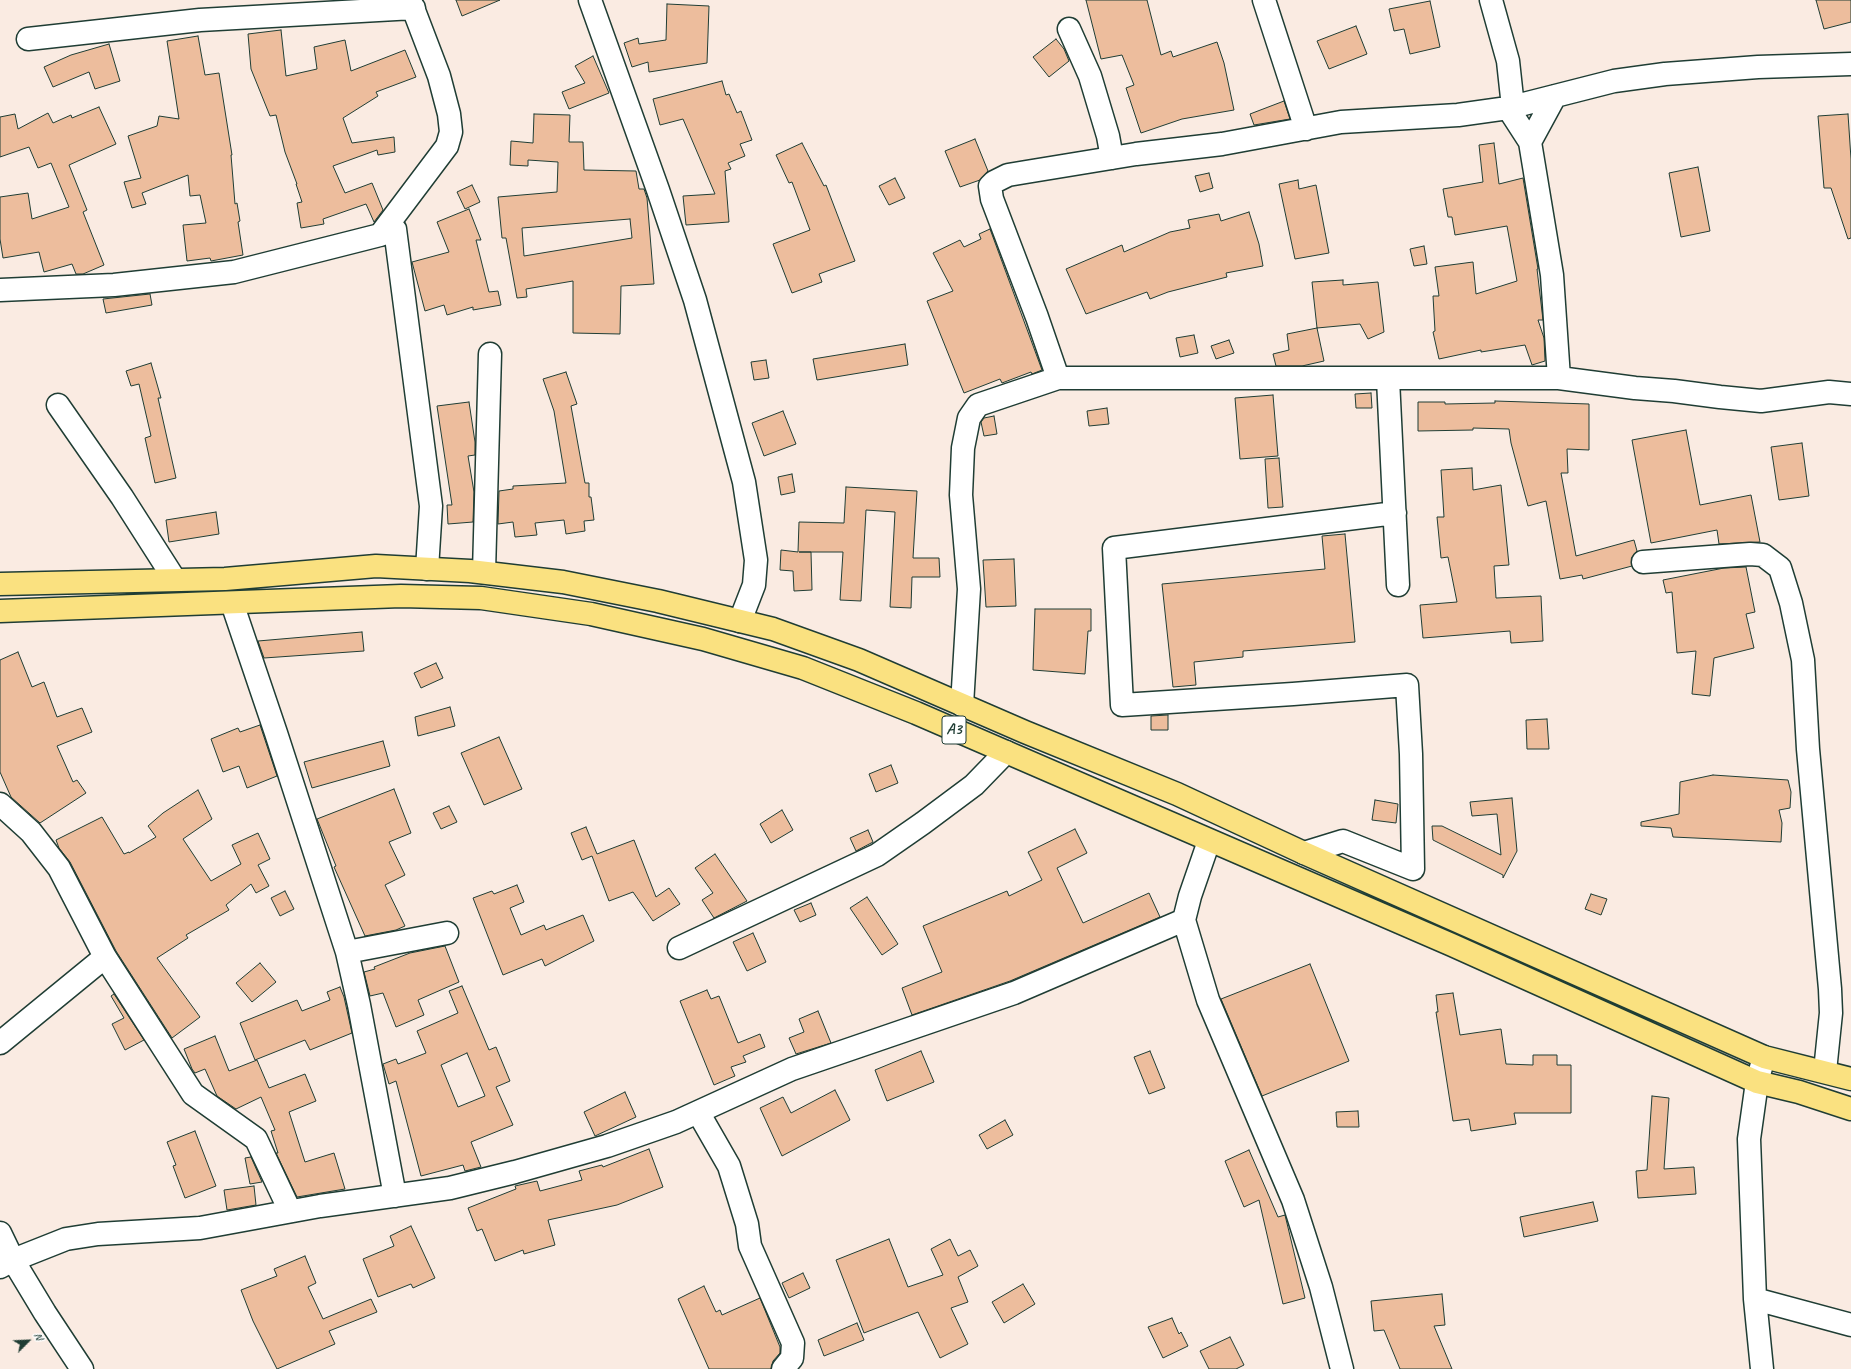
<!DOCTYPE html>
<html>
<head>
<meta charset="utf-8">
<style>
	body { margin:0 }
	#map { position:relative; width:1851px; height:1369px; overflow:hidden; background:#faebe2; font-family:Caveat,sans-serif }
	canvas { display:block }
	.north { position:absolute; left:8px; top:1321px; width:40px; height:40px; -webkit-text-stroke:3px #fff; paint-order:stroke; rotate:66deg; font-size:11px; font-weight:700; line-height:16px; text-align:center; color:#1f3d34 }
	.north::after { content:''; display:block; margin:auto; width:14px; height:18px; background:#1f3d34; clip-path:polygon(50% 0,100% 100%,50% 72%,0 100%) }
</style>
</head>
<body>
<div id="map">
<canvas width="1851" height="1369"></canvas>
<div class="north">N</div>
</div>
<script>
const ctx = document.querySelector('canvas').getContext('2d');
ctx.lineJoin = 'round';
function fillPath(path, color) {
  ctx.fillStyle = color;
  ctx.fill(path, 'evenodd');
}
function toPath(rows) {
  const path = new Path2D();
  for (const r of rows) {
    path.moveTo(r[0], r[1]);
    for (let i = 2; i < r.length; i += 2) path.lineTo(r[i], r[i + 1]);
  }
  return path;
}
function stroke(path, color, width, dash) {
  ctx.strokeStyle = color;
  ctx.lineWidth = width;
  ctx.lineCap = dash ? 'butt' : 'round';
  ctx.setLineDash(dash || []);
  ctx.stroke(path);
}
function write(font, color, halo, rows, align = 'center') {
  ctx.font = font + ' Caveat,sans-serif';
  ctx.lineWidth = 3;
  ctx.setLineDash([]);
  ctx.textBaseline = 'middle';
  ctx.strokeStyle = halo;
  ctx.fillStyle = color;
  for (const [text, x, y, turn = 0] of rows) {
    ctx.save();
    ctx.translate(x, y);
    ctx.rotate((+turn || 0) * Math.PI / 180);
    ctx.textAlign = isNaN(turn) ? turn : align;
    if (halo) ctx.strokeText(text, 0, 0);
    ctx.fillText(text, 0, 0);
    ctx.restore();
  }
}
const building = toPath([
	[456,0,500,0,462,16,456,0],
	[1086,0,1147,0,1161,55,1171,51,1173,57,1217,42,1224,63,1234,110,1182,119,1141,133,1126,88,1134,85,1122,55,1101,59,1086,0],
	[1816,0,1851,0,1851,22,1824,29,1816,0],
	[1430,1,1440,47,1410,54,1404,29,1394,31,1389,9,1430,1],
	[667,4,709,6,707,63,649,72,648,62,632,67,624,43,638,38,639,44,666,40,667,4],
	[1356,26,1367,54,1329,69,1317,41,1356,26],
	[281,30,286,76,317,69,314,47,345,40,351,71,405,50,416,77,376,92,378,96,343,118,352,143,394,137,395,152,378,155,377,150,333,166,345,193,372,183,383,210,374,222,366,204,323,219,324,224,301,228,297,203,302,202,296,184,297,184,285,152,276,115,270,116,251,69,248,34,281,30],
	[198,36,205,75,219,73,232,155,231,155,235,204,237,203,240,221,238,222,243,255,211,261,210,258,187,261,183,225,206,223,200,195,190,196,188,175,142,193,146,204,132,208,124,182,141,178,128,136,157,126,159,116,179,119,167,41,198,36],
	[1056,39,1064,49,1069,61,1049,77,1033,57,1056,39],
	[109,44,120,81,95,89,89,72,53,87,44,67,71,55,109,44],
	[593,56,609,93,569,109,562,92,585,83,575,66,593,56],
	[722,81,726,95,729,94,737,113,741,111,752,140,740,144,745,156,728,163,731,169,725,171,729,222,686,225,683,196,715,194,683,119,660,125,653,99,722,81],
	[1284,101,1290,119,1254,125,1250,114,1284,101],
	[99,107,116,144,69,165,87,210,83,212,104,265,83,274,76,274,72,264,44,272,39,252,3,258,0,239,0,197,28,193,32,219,69,207,51,163,38,168,29,147,0,157,0,117,15,114,18,129,48,113,53,123,71,115,72,118,99,107],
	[534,114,570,115,569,142,583,142,584,170,636,171,639,189,644,189,647,198,654,284,621,286,620,334,573,333,573,281,526,289,527,297,517,298,506,238,502,238,498,197,557,192,558,162,528,160,528,166,510,165,511,141,533,143,534,114],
	[630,219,632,238,524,256,522,228,630,219],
	[1848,114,1851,159,1851,238,1848,239,1831,188,1824,188,1818,116,1848,114],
	[975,139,988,171,980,180,960,187,945,151,975,139],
	[802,143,824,186,826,185,855,261,819,274,822,282,792,293,773,244,810,230,792,182,789,183,776,155,802,143],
	[1494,143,1499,184,1523,178,1538,269,1537,269,1543,320,1538,320,1544,338,1545,361,1532,365,1525,345,1481,352,1481,350,1439,359,1433,332,1435,331,1433,296,1439,296,1435,267,1473,262,1476,294,1517,281,1507,226,1455,235,1452,217,1448,217,1443,189,1483,182,1479,145,1494,143],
	[1698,167,1710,231,1681,237,1669,173,1698,167],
	[1209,173,1213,188,1200,192,1195,176,1209,173],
	[895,178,905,198,889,205,879,186,895,178],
	[1298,180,1299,189,1316,185,1329,253,1295,259,1279,184,1298,180],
	[472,185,480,202,465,209,457,192,472,185],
	[469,209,481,240,476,240,489,292,498,291,501,305,473,310,473,307,447,315,444,305,425,311,412,262,449,252,437,222,469,209],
	[1249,212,1259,244,1263,266,1226,273,1227,277,1168,292,1150,299,1147,292,1086,314,1066,269,1122,245,1124,252,1170,232,1190,228,1188,220,1219,214,1221,221,1249,212],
	[990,229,1042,370,1032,374,1031,372,1002,383,1000,379,964,393,927,301,953,291,933,253,960,240,964,247,981,239,979,234,990,229],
	[1424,246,1427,264,1414,266,1410,249,1424,246],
	[1343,280,1343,285,1378,282,1384,332,1368,339,1360,324,1317,328,1312,282,1343,280],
	[150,294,152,305,106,313,103,299,150,294],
	[1317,328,1324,361,1302,366,1276,366,1273,354,1289,350,1287,334,1317,328],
	[1194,335,1198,353,1180,357,1176,338,1194,335],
	[1229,340,1234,353,1216,359,1211,346,1229,340],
	[905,344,908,365,817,380,813,359,905,344],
	[766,360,769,378,754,380,751,362,766,360],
	[151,363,161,398,158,398,176,478,155,483,145,438,151,436,139,384,131,386,126,371,151,363],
	[566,372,577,404,571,406,585,483,589,483,589,497,591,497,594,520,584,521,585,531,566,534,564,520,535,523,537,535,515,537,513,522,498,524,499,491,513,489,513,486,566,483,554,411,543,379,566,372],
	[1371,393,1372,408,1356,408,1355,394,1371,393],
	[1273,395,1278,456,1240,459,1235,398,1273,395],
	[1495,401,1589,404,1589,450,1567,449,1568,473,1561,473,1576,556,1634,540,1637,551,1632,557,1632,566,1583,579,1582,575,1560,579,1546,501,1528,506,1511,443,1509,429,1473,428,1473,430,1418,431,1418,402,1445,402,1445,404,1495,403,1495,401],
	[469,402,475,442,475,455,468,456,474,492,473,522,448,524,447,505,452,505,437,406,469,402],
	[1107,408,1109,424,1089,426,1087,411,1107,408],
	[783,411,796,444,764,456,752,423,783,411],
	[994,416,997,434,984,436,981,422,984,418,994,416],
	[1686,430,1700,505,1751,495,1760,542,1719,544,1717,530,1651,543,1632,440,1686,430],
	[1802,443,1809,496,1779,500,1771,447,1802,443],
	[1279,458,1283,507,1268,508,1265,459,1279,458],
	[1472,468,1473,490,1501,485,1509,565,1494,566,1496,598,1541,596,1543,641,1511,643,1510,631,1423,638,1420,605,1457,602,1448,557,1441,558,1437,517,1444,517,1441,470,1472,468],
	[792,474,795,492,781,495,778,477,792,474],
	[846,487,917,491,913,558,939,558,940,577,912,577,911,608,890,607,895,512,866,510,861,601,840,600,843,552,799,552,811,552,812,590,794,591,793,571,780,570,781,550,798,552,799,522,844,523,846,487],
	[216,512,219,534,169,542,166,520,216,512],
	[1345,534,1355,642,1243,651,1243,657,1194,662,1196,685,1173,687,1162,584,1325,569,1322,536,1345,534],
	[1014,559,1016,606,986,607,983,560,1014,559],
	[1746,567,1755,612,1746,614,1754,648,1714,658,1710,696,1692,694,1696,651,1677,653,1672,592,1666,593,1663,580,1724,568,1746,567],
	[1035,609,1091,609,1091,631,1088,631,1085,674,1033,670,1035,609],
	[362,632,364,651,264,658,258,641,362,632],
	[18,652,32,687,44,682,57,717,82,708,92,732,57,746,73,782,77,780,86,793,40,823,11,797,0,772,0,660,18,652],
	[436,663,443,678,421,688,414,673,436,663],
	[450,707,455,726,418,736,415,717,450,707],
	[1168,715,1168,730,1151,730,1151,716,1168,715],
	[1547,719,1549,749,1527,749,1526,720,1547,719],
	[260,725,277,776,247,788,239,766,223,772,211,739,238,728,240,732,260,725],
	[499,737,522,789,484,805,461,753,499,737],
	[383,741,390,766,312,788,304,762,383,741],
	[891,765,898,783,876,792,869,774,891,765],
	[1713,775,1788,780,1791,792,1790,808,1779,810,1782,823,1781,842,1673,837,1671,828,1641,826,1641,822,1679,814,1680,782,1713,775],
	[394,789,411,833,389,842,405,875,385,885,405,926,396,930,365,936,334,867,336,866,317,819,394,789],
	[198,790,212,819,183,839,211,881,241,864,232,845,258,833,270,859,258,865,269,886,256,893,251,884,226,905,229,910,186,935,188,938,157,958,200,1017,172,1038,116,951,70,862,59,848,56,840,102,817,124,854,129,852,129,853,156,837,148,826,163,813,198,790],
	[1512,798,1517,851,1503,878,1503,875,1433,840,1432,826,1442,826,1501,855,1497,814,1472,816,1470,802,1512,798],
	[1375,800,1398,804,1396,823,1372,820,1375,800],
	[449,806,457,822,441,829,433,813,449,806],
	[782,810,793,830,771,843,760,824,782,810],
	[586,827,597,854,634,840,656,897,669,888,680,904,653,921,633,892,609,901,592,856,582,860,571,833,586,827],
	[1075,829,1087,853,1057,868,1083,923,1149,893,1160,917,1010,981,912,1015,902,988,942,972,923,926,1007,891,1009,896,1042,880,1028,852,1075,829],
	[868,830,873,842,856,851,850,838,868,830],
	[715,854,747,901,714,918,702,900,713,893,695,868,715,854],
	[517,885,524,902,510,908,521,935,544,925,546,930,583,915,594,941,545,966,542,959,503,975,473,898,492,891,494,894,517,885],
	[285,891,294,909,280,916,271,898,285,891],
	[1591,894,1607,899,1601,915,1585,909,1591,894],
	[867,897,898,944,882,955,850,908,867,897],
	[811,903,816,915,800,922,794,910,811,903],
	[753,933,766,962,747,971,733,942,753,933],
	[445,946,459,982,418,1000,424,1015,396,1027,383,993,370,996,364,972,375,969,374,967,410,953,445,946],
	[260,963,276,982,252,1002,236,983,260,963],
	[1310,964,1349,1061,1262,1096,1221,999,1310,964],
	[462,986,489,1050,496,1047,510,1081,496,1087,513,1125,471,1142,481,1167,465,1171,463,1165,421,1176,396,1081,389,1084,383,1064,396,1059,398,1064,426,1053,417,1031,458,1013,449,991,462,986],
	[467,1053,485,1096,458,1107,441,1065,467,1053],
	[340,987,344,997,352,1033,310,1050,305,1040,255,1060,240,1023,297,1000,302,1011,330,1000,327,992,340,987],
	[707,990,711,999,719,996,738,1043,760,1034,765,1047,743,1056,746,1062,731,1067,735,1076,714,1085,680,1001,707,990],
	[1453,993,1460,1035,1501,1029,1506,1064,1533,1065,1533,1055,1557,1055,1557,1065,1571,1065,1571,1113,1514,1113,1516,1124,1471,1131,1469,1119,1453,1121,1436,1012,1438,1012,1436,995,1453,993],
	[114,994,144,1040,125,1050,112,1024,124,1018,111,996,114,994],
	[818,1011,831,1043,796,1054,789,1038,804,1032,799,1019,818,1011],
	[215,1036,229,1071,257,1060,269,1088,305,1074,316,1101,289,1112,305,1162,334,1153,345,1189,297,1197,276,1153,278,1153,271,1131,275,1130,261,1097,236,1109,217,1096,205,1069,195,1073,192,1069,184,1049,215,1036],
	[921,1051,934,1082,887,1101,875,1070,921,1051],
	[1150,1051,1165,1088,1149,1094,1134,1057,1150,1051],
	[835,1090,850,1120,782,1156,760,1108,783,1097,791,1113,835,1090],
	[625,1092,636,1117,595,1136,584,1112,625,1092],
	[1652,1096,1669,1098,1664,1169,1694,1167,1696,1194,1638,1198,1636,1171,1647,1170,1652,1096],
	[1358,1111,1359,1127,1337,1127,1336,1112,1358,1111],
	[1005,1120,1013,1135,987,1149,979,1135,1005,1120],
	[195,1131,216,1186,185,1198,173,1166,176,1165,167,1142,195,1131],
	[649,1149,663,1187,617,1205,548,1220,555,1245,524,1254,523,1250,495,1261,482,1229,477,1231,468,1208,516,1189,515,1186,537,1181,540,1191,582,1180,579,1171,602,1165,603,1167,649,1149],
	[1249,1150,1278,1217,1285,1215,1305,1298,1283,1304,1259,1200,1244,1207,1225,1161,1249,1150],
	[251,1157,262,1182,250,1184,245,1158,251,1157],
	[254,1186,256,1205,227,1210,224,1190,254,1186],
	[1593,1202,1598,1221,1524,1237,1520,1217,1593,1202],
	[411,1226,435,1278,413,1288,411,1284,378,1297,363,1259,394,1246,390,1236,411,1226],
	[889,1239,908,1287,943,1275,931,1249,950,1239,958,1256,970,1250,978,1266,958,1277,968,1302,951,1308,968,1344,940,1358,918,1312,864,1333,836,1260,889,1239],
	[305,1256,316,1283,308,1287,323,1319,371,1299,377,1312,329,1331,335,1344,277,1369,253,1321,241,1290,277,1276,274,1269,305,1256],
	[803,1273,810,1288,789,1298,782,1283,803,1273],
	[1023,1284,1035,1304,1004,1323,992,1302,1023,1284],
	[704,1286,716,1312,720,1310,722,1315,760,1298,780,1347,780,1353,773,1361,771,1369,709,1369,678,1299,704,1286],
	[1442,1294,1445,1325,1434,1326,1452,1369,1400,1369,1384,1330,1374,1331,1371,1301,1442,1294],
	[1172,1318,1179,1334,1181,1332,1188,1346,1163,1358,1148,1327,1172,1318],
	[857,1323,864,1340,824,1356,818,1340,857,1323],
	[1230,1337,1244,1365,1236,1369,1209,1369,1200,1351,1230,1337]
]);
const minor = toPath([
	[410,0,439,76,449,114,451,132,447,146,380,235,395,229,431,506,427,569],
	[590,0,658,190,695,300,744,482,756,560,754,585,740,621],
	[1264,0,1306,129],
	[1491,0,1508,61,1513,107],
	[1069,29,1090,76,1108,136,1112,158],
	[28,39,200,20,414,8],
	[1508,108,1530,142,1552,275,1559,378],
	[1530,142,1555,96],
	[0,290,114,285,234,272,380,235],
	[1058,378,1559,378,1635,388,1674,391,1720,397,1761,401,1829,392,1851,394],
	[1388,379,1398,585],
	[58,405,122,497,175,580],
	[1643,562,1750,554,1763,555,1780,568,1791,603,1803,660,1808,749,1830,989,1831,1013,1825,1071],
	[484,572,490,354],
	[232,603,276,733,347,952,359,1005,395,1196],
	[962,705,969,589,961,495,963,448,969,418,978,405,1058,378,1037,317,992,199,990,186,994,182,1008,175,1026,172,1136,154,1222,144,1341,122,1458,115,1508,108,1614,81,1665,74,1758,67,1851,64],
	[0,804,31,832,59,868,105,957,193,1094,256,1139,290,1211],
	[1209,841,1190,896,1184,920,1208,1000,1293,1200,1321,1287,1342,1369],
	[1304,853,1343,841,1413,869,1411,754,1407,685,1293,694,1122,705,1114,548,1395,513],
	[679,948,877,855,923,823,974,785,1006,752],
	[347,952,447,933],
	[0,1043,105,957],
	[698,1112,729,1166,747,1224,750,1246,793,1343,792,1358,783,1369],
	[0,1233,13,1260,45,1313,82,1369],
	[0,1267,13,1260,66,1239,98,1234,200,1228,320,1206,450,1188,515,1172,607,1146,676,1122,792,1069,1014,993,1184,920],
	[1755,1299,1851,1325],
	[1762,1369,1755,1299,1749,1139,1757,1082,1764,1057]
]);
const highway = toPath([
	[0,584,225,579,376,566,470,571,563,582,658,601,773,629,859,660,1025,732,1177,794,1304,853,1764,1057,1851,1079],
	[0,611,401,596,481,598,591,614,703,639,803,668,916,713,1452,945,1757,1082,1799,1092,1851,1109]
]);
const shields = [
	[954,730,24]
];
const shieldNames = [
	["A3",954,730]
];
fillPath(building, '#edbd9d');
stroke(building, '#1f3d34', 1);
stroke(minor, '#1f3d34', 25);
stroke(highway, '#1f3d34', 25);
stroke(minor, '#fff', 22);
stroke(highway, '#fae180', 22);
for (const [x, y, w] of shields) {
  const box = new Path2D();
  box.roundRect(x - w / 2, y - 14, w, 28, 3);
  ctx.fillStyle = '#fff';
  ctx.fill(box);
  stroke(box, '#1f3d34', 1);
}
write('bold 16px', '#1f3d34', null, shieldNames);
</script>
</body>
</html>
